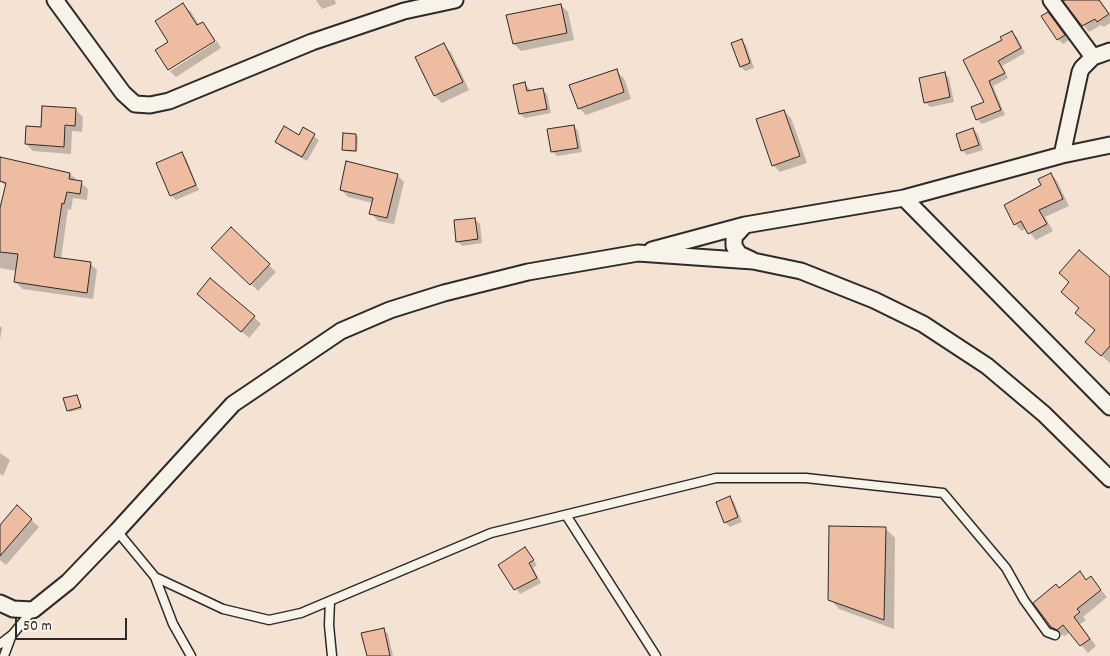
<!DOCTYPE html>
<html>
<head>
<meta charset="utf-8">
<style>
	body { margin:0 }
	#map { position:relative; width:1110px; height:656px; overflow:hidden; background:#f4e2d2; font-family:Dekko,sans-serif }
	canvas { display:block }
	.scale { position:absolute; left:15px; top:618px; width:112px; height:22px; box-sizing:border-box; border:2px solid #2b2b2b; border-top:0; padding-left:6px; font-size:15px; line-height:18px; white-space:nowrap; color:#2b2b2b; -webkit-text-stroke:4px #f7f3e8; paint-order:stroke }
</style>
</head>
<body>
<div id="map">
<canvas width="1110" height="656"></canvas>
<div class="scale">50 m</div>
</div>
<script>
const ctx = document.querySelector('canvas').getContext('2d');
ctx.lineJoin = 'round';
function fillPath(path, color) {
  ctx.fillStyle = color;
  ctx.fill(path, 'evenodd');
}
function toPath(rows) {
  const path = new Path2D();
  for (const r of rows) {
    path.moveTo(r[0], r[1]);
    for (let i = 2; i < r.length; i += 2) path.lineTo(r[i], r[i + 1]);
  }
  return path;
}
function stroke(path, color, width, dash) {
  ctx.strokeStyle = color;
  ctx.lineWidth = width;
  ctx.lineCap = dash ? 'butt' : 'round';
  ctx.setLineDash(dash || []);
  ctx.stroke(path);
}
const shadow = toPath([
	[316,0,335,0,336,4,322,9],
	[1064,0,1100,0,1110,14,1110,23,1104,27,1101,25,1089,32],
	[183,5,191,12,199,25,203,23,215,39,169,68,170,42],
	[561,5,568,12,574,40,521,51,514,44,508,16],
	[1048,13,1052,18,1069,40,1063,44,1058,39],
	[1012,32,1017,37,1025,53,1002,66,1008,78,993,86,1005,115,982,124,977,119,986,103,965,61,1004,41],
	[741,40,746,45,754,68,745,71,741,67],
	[217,41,221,48,176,77,170,71],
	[443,45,451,52,469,90,442,103,435,96,416,58],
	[616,71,624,78,631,99,586,115,579,108],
	[944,73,949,78,954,102,930,107,925,102],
	[524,84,529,88,530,92,542,89,547,94,551,113,525,118,520,114],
	[44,107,76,110,83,117,82,132,72,131,71,154,33,151,26,144,42,128],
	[784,111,791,118,807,163,780,172,773,165],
	[574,126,578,131,582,152,557,156,552,151],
	[304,129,319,140,307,161,281,147,277,142,299,137],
	[973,129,978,134,983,150,967,155,962,150],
	[356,135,358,137,357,152,345,151,343,149],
	[182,154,186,158,199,190,176,200,171,195],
	[2,159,70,174,88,189,87,200,73,198,71,210,68,209,61,259,90,263,97,270,93,299,23,289,15,282,17,271,0,268,0,211,7,186,0,182,0,164],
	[1051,174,1057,181,1069,206,1045,217,1053,231,1036,240,1026,228,1022,231,1015,224],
	[397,175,404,182,394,224,378,221,371,213,373,203,348,197,341,190],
	[475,219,480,224,482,243,462,246,457,241],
	[231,229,276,272,258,291,213,248],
	[1110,279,1110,363,1096,351,1096,331,1076,313],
	[206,301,254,317,261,324,249,338],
	[0,326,2,328,0,340],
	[77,396,82,409,70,412,68,410],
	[0,453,10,460,3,476,0,474],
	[730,498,734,502,742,522,730,527,725,522],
	[17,507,39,527,6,565,0,560,0,527],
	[885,528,895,538,894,629,839,609,830,599],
	[525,549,537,565,533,568,541,583,520,594,500,565],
	[1079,573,1087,581,1091,578,1107,597,1083,617,1086,620,1080,624,1096,646,1088,653,1070,632,1065,636,1059,634,1052,627,1059,589],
	[383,629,388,634,393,656,368,656]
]);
const building = toPath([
	[1065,0,1099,0,1109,14,1097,22,1095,19,1082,26,1063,1,1065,0],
	[183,3,197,25,203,22,215,41,168,70,155,50,168,42,155,21,183,3],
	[561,4,567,33,513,44,506,15,561,4],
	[1048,12,1065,35,1057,40,1041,16,1048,12],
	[1012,31,1021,48,998,61,1005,73,989,81,1001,110,976,120,971,107,984,102,963,60,1002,40,1000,37,1012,31],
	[742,39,750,63,740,67,731,43,742,39],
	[444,43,463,82,434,96,415,57,444,43],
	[617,69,624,92,578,109,569,85,617,69],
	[945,72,950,97,924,103,919,78,945,72],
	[525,82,527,91,543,88,547,109,519,114,513,85,525,82],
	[42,106,76,108,75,126,65,125,64,147,25,144,26,126,41,127,42,106],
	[784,110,800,156,772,166,756,119,784,110],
	[574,125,578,148,551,152,547,129,574,125],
	[284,126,299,135,303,127,315,134,302,157,275,142,284,126],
	[973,128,979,145,961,151,956,134,973,128],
	[343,133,356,134,356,151,342,150,343,133],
	[182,152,196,185,170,196,156,163,182,152],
	[0,157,70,173,69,179,82,181,80,194,67,192,64,204,62,203,54,257,91,262,87,293,14,282,18,254,0,252,0,208,6,183,0,181,0,157],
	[346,161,398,174,387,218,369,214,373,198,340,190,346,161],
	[1051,173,1063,199,1039,210,1047,224,1028,234,1021,221,1014,225,1004,205,1041,185,1038,179,1051,173],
	[475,218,478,239,456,242,454,220,475,218],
	[231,227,270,264,250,285,211,248,231,227],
	[1079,250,1110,277,1110,346,1101,356,1085,342,1095,330,1075,313,1079,308,1061,292,1069,282,1059,273,1079,250],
	[210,278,255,316,241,332,197,294,210,278],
	[77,395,81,407,67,411,63,398,77,395],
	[730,496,738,517,724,523,716,502,730,496],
	[17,505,32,519,0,556,0,525,17,505],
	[829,526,886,527,884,620,828,600,829,526],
	[525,547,534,560,529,563,537,578,514,590,498,565,525,547],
	[1080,571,1086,580,1091,576,1101,590,1077,609,1080,612,1074,617,1090,639,1080,646,1063,625,1057,630,1051,627,1033,603,1056,584,1059,588,1080,571],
	[384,628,390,656,367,656,361,633,384,628]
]);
const lane = toPath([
	[566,515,656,656],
	[117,531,155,577,173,624,191,656],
	[155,577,223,609,269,620,301,613,491,533,716,478,806,478,943,493,1006,568,1024,600,1047,632,1055,635],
	[330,601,329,625,332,656],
	[0,644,12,635,32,611],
	[4,656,11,637]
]);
const street = toPath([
	[55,0,123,93,135,104,150,105,169,101,312,42,404,11,455,0],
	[1051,0,1093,57,1082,68,1080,72,1062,155],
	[1093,57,1110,51],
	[904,198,1110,407],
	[745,225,734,237,734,246,739,254,752,260],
	[652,250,745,225,904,198,1062,155,1110,145],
	[0,603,13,609,33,610,68,582,117,531,233,404,341,331,390,310,444,293,528,272,638,253,753,261,801,271,874,300,923,324,987,366,1044,414,1110,479]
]);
fillPath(shadow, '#0003');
fillPath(building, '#eebca0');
stroke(building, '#2b2b2b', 1);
stroke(lane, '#2b2b2b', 11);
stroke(street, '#2b2b2b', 19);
stroke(lane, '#f7f3e8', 8);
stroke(street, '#f7f3e8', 15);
</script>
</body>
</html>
